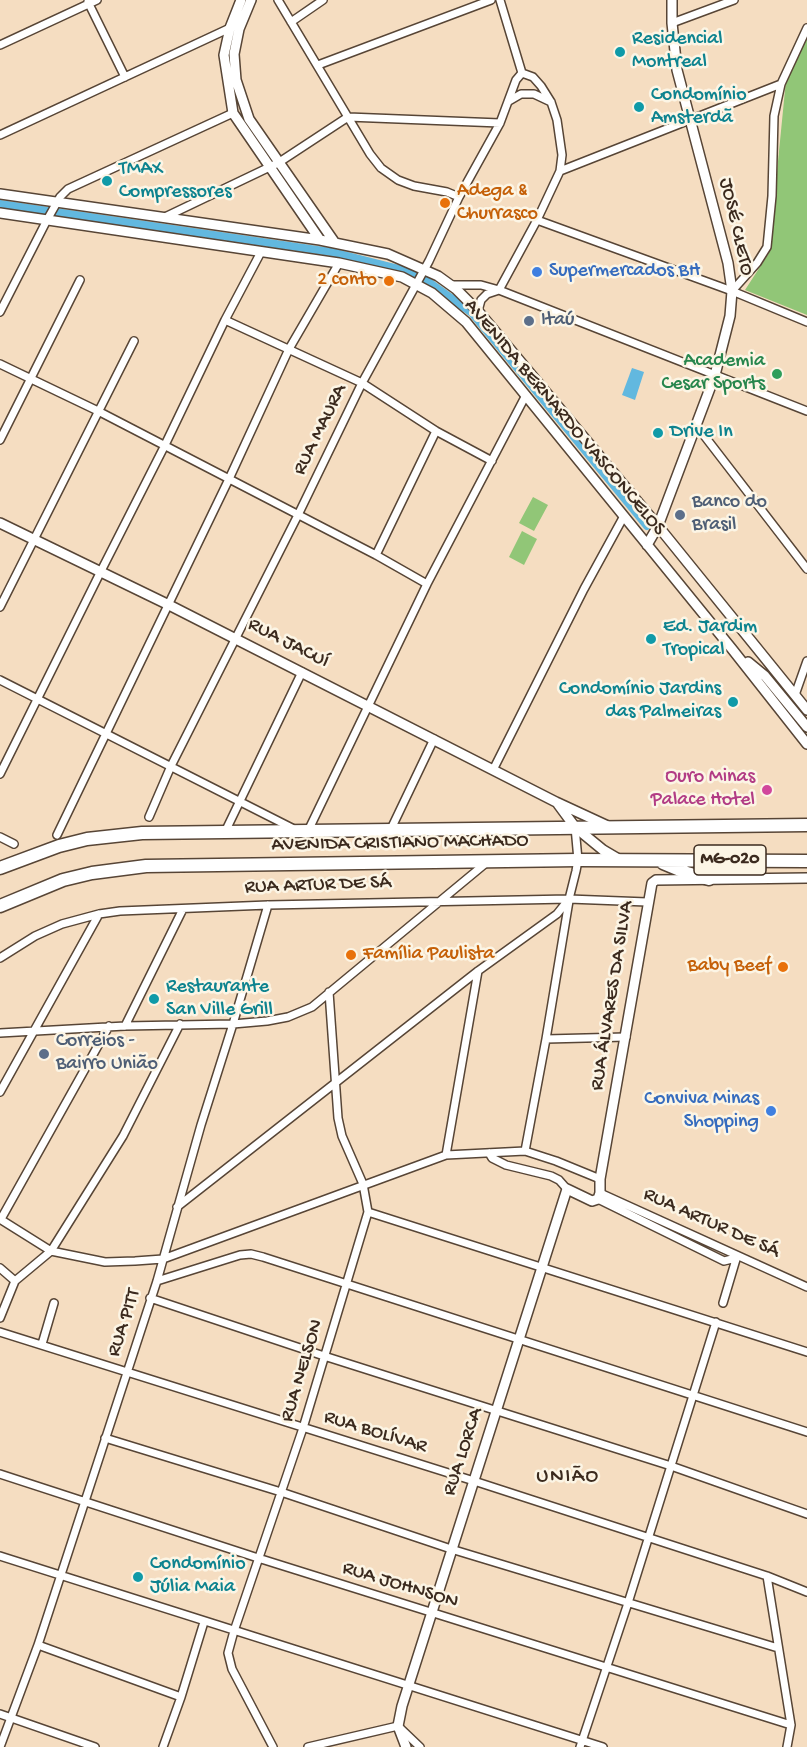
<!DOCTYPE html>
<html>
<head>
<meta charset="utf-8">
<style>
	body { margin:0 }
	canvas { display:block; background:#f5ddc1 }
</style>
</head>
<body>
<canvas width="807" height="1747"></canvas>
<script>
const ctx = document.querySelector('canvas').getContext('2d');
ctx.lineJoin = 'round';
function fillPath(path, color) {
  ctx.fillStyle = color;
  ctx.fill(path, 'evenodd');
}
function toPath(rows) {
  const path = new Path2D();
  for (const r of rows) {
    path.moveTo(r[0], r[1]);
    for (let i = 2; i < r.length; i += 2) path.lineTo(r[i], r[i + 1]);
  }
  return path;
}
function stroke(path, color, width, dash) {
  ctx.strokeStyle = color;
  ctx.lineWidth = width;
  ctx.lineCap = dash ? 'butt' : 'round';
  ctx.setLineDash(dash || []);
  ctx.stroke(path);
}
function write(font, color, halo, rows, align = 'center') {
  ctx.font = font + ' "Gochi Hand",sans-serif';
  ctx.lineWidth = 5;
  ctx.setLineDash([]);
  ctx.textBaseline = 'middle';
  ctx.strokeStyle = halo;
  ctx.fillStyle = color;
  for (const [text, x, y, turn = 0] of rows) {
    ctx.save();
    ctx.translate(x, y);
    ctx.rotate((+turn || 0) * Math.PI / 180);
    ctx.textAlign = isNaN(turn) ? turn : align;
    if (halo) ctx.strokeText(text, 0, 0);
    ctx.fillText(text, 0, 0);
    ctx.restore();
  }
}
const green = toPath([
	[807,36,807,315,745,290,769,253,786,80],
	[533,497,548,505,534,531,519,523],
	[522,531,537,539,524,565,509,557]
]);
const water = toPath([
	[632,368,644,372,635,400,622,395]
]);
const canal = toPath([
	[0,204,331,252,410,272,430,283,472,313,647,526]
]);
const street = toPath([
	[278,0,370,154,381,168,398,180,414,186,447,192,459,197],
	[500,0,522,73],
	[88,2,125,77],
	[291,22,323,0],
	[672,23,734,0],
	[0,45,97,0],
	[318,65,491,0],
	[509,101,521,94,534,94,551,102],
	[0,135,230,28],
	[560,171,781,84],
	[165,217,278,163,348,117,500,123],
	[537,220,732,291,807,322],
	[450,285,481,285,499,290,807,411],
	[499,290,537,220,560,171,562,155,557,120,551,102,541,86,533,77,522,73],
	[732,291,757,263,767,247,772,196,774,116,781,84,807,28],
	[478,311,481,300,487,294,499,290],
	[0,312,47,220,60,197,68,189,233,113],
	[225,320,362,383,436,431,492,461],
	[0,364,98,411,376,555,427,584],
	[696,425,807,569],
	[0,440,80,280],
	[376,555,436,431],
	[0,607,134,341],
	[0,680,292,828],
	[795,695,807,661],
	[493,770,584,589,624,516],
	[0,774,101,571,164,447,225,320,261,252],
	[149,817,171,766,298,515,362,383,429,261,459,197,500,123,516,80,522,73],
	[391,829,434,739],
	[308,831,427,584,526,395],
	[225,832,302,672],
	[57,835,229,479,289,349,339,263],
	[0,837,14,844],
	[0,958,35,936,62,924,99,914,120,911,268,905,569,899,647,902],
	[125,1026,183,909],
	[0,1033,125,1026,233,1024,267,1021,288,1017,312,1007,486,863],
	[546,1039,626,1037],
	[0,1092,99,914],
	[525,1151,546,1039,569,901],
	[489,1153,492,1158,506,1165,551,1176,559,1180,567,1189],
	[446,1155,478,971],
	[600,1193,807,1287],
	[598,1199,724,1261,736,1258],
	[177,1207,478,971,557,914,569,899,576,871,578,860,575,827],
	[368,1212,807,1352],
	[0,1219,51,1251,105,1262,135,1261,163,1259,446,1155,525,1151,556,1161,600,1179],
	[1,1219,109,1026],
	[0,1268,15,1281],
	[157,1281,240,1255,251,1254,263,1257,807,1432],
	[150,1298,324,1356,671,1466,807,1514],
	[723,1303,737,1256],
	[0,1318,15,1281,51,1251,123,1136,180,1024],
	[0,1332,474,1481,767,1576,807,1592],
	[42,1344,54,1303],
	[105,1438,281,1492,451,1549,778,1648],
	[0,1474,258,1558,791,1725],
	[0,1556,603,1747],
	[767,1576,791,1725,787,1747],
	[38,1645,181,1697],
	[0,1714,95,1747],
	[0,1747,38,1645,157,1281,201,1125,233,1024,268,905],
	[163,1747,181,1697,204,1622],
	[273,1747,232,1669,228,1653,234,1631,303,1428,368,1212,363,1184,342,1136,338,1118,329,992],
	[308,1747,398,1726,420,1747],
	[580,1747,628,1603,716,1322]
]);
const secondary = toPath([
	[241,0,230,28,224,55,233,113,320,240],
	[251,0,239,29,234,54,236,80,249,119,335,243],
	[0,194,320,240,388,254,438,276,456,289,478,311,658,526,807,710],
	[0,213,339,263,402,277,432,293,466,322,732,649,807,744],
	[0,523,169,605,556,802,610,827],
	[647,545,658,526,715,375,730,316,732,291,728,263,677,70,672,23,672,0],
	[748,662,765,676,807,727],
	[558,804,575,827,603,850,620,860],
	[406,1747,398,1726,402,1706,567,1189,592,1201,598,1199,600,1193,600,1179,652,883,656,880,807,878]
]);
const highway = toPath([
	[663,863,687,873,709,879],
	[0,868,59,846,87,839,142,833,807,825],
	[0,906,63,880,92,873,146,866,578,860,807,861]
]);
const markers = [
	[620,52,6,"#0f9aa8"],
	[639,107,6,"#0f9aa8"],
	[107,181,6,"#0f9aa8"],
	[445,203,6,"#e8710a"],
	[537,272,6,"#3f7fe0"],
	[389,281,6,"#e8710a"],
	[529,321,6,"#5c6f8a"],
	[777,374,6,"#2e9e5b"],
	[658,433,6,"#0f9aa8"],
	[680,515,6,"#5c6f8a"],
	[651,639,6,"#0f9aa8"],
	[733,702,6,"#0f9aa8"],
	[767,790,6,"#d1479c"],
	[351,955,6,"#e8710a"],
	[783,967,6,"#e8710a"],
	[154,999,6,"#0f9aa8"],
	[44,1054,6,"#5c6f8a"],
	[771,1111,6,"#3f7fe0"],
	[138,1577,6,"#0f9aa8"]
];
const shields = [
	[730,860,72]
];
const shieldNames = [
	["MG-020",730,860]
];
const cultureNames = [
	["Residencial",632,40],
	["Montreal",632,63],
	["Condomínio",651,96],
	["Amsterdã",651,119],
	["TMAX",119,170],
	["Compressores",119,193],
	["Drive In",670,433],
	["Ed. Jardim",663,628],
	["Tropical",663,651],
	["Condomínio Jardins",721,690,"right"],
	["das Palmeiras",721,713,"right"],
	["Restaurante",166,988],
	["San Ville Grill",166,1011],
	["Condomínio",150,1565],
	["Júlia Maia",150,1588]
];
const foodNames = [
	["Adega &",457,192],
	["Churrasco",457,215],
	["2 conto",377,281,"right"],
	["Família Paulista",363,955],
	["Baby Beef",771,967,"right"]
];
const streetNames = [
	["JOSÉ CLETO",735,227,77],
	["AVENIDA BERNARDO VASCONCELOS",564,418,50],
	["RUA MAURA",321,430,-64],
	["RUA JACUÍ",288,644,27],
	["AVENIDA CRISTIANO MACHADO",400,844,-1],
	["RUA ARTUR DE SÁ",318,886,-2],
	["RUA ÁLVARES DA SILVA",613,996,-81],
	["RUA ARTUR DE SÁ",711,1224,24],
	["RUA PITT",125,1323,-72],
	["RUA NELSON",303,1371,-73],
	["RUA BOLÍVAR",375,1433,17],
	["RUA LORCA",464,1452,-72],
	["RUA JOHNSON",400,1586,17]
];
const shopNames = [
	["Supermercados BH",549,272],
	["Conviva Minas",759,1100,"right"],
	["Shopping",759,1123,"right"]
];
const serviceNames = [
	["Itaú",541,321],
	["Banco do",692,503],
	["Brasil",692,526],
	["Correios -",56,1042],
	["Bairro União",56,1065]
];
const leisureNames = [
	["Academia",765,362],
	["Cesar Sports",765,385]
];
const hotelNames = [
	["Ouro Minas",755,778],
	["Palace Hotel",755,801]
];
const neighbourhoodNames = [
	["UNIÃO",568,1478]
];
fillPath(green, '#91c677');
fillPath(water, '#62b8df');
stroke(canal, '#62b8df', 8);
stroke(street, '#574536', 10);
stroke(secondary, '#574536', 12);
stroke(highway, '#574536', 15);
stroke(street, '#fff', 7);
stroke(secondary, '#fff', 9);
stroke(highway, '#fff', 12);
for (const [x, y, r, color] of markers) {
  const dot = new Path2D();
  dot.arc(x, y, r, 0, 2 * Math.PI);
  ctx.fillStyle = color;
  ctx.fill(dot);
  stroke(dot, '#fcf5e5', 2);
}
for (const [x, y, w] of shields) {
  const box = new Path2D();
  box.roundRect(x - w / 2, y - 15, w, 30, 4.5);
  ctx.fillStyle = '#fcf5e5';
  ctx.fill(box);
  stroke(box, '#3b2a1e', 1.5);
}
write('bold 18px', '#3b2a1e', null, shieldNames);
write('20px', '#0d838f', '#fcf5e5', cultureNames, 'left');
write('20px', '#c56008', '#fcf5e5', foodNames, 'left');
write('20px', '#3b2a1e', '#fcf5e5', streetNames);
write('20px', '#366cbe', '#fcf5e5', shopNames, 'left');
write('20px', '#4e5e75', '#fcf5e5', serviceNames, 'left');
write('20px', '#27864d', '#fcf5e5', leisureNames, 'right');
write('20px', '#b23c85', '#fcf5e5', hotelNames, 'right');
ctx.letterSpacing = '1.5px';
write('21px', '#3b2a1e', '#fcf5e5', neighbourhoodNames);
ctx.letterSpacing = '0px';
</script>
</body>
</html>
